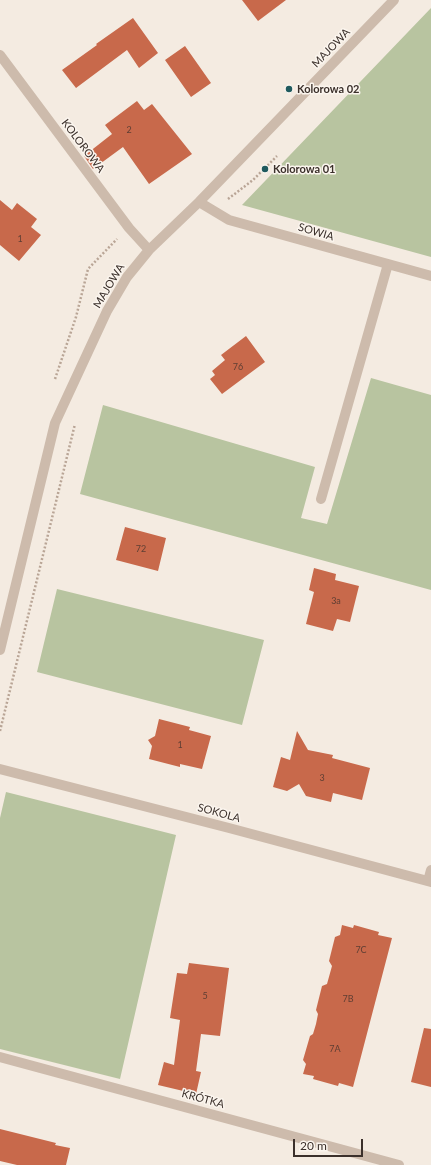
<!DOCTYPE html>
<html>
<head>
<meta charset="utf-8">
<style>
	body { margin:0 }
	#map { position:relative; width:431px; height:1165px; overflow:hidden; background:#f4ebe1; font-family:Lato,sans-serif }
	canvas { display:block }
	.scale { position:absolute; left:293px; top:1139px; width:70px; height:18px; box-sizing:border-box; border:2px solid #3b302b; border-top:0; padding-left:5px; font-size:12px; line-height:14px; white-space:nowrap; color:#3b302b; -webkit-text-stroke:3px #fbf5ee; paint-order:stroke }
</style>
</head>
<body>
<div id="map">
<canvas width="431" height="1165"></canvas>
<div class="scale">20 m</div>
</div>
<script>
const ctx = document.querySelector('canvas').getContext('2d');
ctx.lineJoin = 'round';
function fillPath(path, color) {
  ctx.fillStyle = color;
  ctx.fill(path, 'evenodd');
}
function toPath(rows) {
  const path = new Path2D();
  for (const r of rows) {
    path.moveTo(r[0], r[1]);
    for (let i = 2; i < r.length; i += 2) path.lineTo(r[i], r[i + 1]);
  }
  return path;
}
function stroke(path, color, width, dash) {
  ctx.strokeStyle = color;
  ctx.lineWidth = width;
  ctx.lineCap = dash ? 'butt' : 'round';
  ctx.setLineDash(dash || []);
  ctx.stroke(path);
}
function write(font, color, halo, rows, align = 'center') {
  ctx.font = font + ' Lato,sans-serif';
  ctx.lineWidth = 3;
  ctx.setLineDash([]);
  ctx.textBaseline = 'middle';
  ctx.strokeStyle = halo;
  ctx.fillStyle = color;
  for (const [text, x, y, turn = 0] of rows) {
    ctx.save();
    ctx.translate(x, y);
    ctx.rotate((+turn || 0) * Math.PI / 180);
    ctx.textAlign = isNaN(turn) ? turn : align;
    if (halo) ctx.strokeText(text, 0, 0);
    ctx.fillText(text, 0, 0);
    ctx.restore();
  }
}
const green = toPath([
	[431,8,431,257,242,205],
	[371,378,431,395,431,590,80,494,103,405,315,467,301,518,327,524],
	[57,589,264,640,242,725,37,672],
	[6,792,176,835,120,1079,0,1049,0,818]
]);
const building = toPath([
	[242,0,286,0,258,21],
	[133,18,158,53,139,68,127,50,76,88,62,70,97,45,96,44],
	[185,46,211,83,191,97,165,60],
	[137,101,144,110,152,104,192,154,149,184,123,147,93,169,84,156,112,134,105,125],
	[0,200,12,210,17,203,37,219,31,227,41,235,19,261,0,245],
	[246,336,265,362,222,394,210,379,215,375,212,371,225,360,221,355],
	[125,527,166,538,158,571,116,560],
	[314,568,336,574,335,580,359,586,350,622,337,619,333,631,306,624,314,592,309,590],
	[159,719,190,727,189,730,211,736,202,769,180,764,180,767,149,759,152,746,148,740,155,736],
	[297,731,308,750,333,755,332,758,370,768,362,800,333,793,331,802,306,796,299,784,287,791,273,787,281,757,290,760],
	[342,925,353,928,354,925,379,932,378,935,392,938,353,1087,339,1083,338,1086,313,1079,314,1076,303,1074,306,1064,303,1060,310,1036,313,1034,316,1024,318,1014,316,1010,322,986,327,984,332,966,329,961,335,937,340,935],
	[189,963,229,968,220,1036,201,1034,196,1071,201,1072,196,1094,158,1085,164,1062,174,1065,180,1020,170,1018,177,973,187,974],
	[424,1028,431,1029,431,1087,411,1082],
	[0,1129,56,1143,55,1145,70,1148,66,1165,17,1165,0,1161]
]);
const path = toPath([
	[228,199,253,180,277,156],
	[55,379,76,317,88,269,117,239],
	[0,731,75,424]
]);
const minor = toPath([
	[0,55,129,228,149,250],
	[199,202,229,220,431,276],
	[321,499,388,264],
	[0,650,55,423,107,311,127,277,149,250,199,202,394,0],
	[0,769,229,828,431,882],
	[428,881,431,870],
	[0,1057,399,1165]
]);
const markers = [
	[289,89,4,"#1f5a5e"],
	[265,169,4,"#1f5a5e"]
];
const numberNames = [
	["2",129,130],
	["1",20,239],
	["76",238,367],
	["72",141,549],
	["3a",336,601],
	["1",180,745],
	["3",322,778],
	["7C",361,950],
	["5",205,996],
	["7B",348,999],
	["7A",335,1049]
];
const streetNames = [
	["MAJOWA",331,48,-46],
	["KOLOROWA",83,146,53],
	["SOWIA",316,232,16],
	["MAJOWA",109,286,-59],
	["SOKOLA",219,813,15],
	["KRÓTKA",203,1099,15]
];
const poiNames = [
	["Kolorowa 02",297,89],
	["Kolorowa 01",273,169]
];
fillPath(green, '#b8c4a0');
fillPath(building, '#c8694b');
stroke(path, '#b9a596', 2.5, [2, 2]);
stroke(minor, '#cdbbac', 10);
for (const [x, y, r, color] of markers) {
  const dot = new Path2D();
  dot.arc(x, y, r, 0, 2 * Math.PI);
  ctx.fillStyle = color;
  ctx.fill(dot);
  stroke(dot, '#fbf5ee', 1.5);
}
write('9px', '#5e3e33', null, numberNames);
write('11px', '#3b302b', '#fbf5ee', streetNames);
write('bold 11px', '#3b302b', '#fbf5ee', poiNames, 'left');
</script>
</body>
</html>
